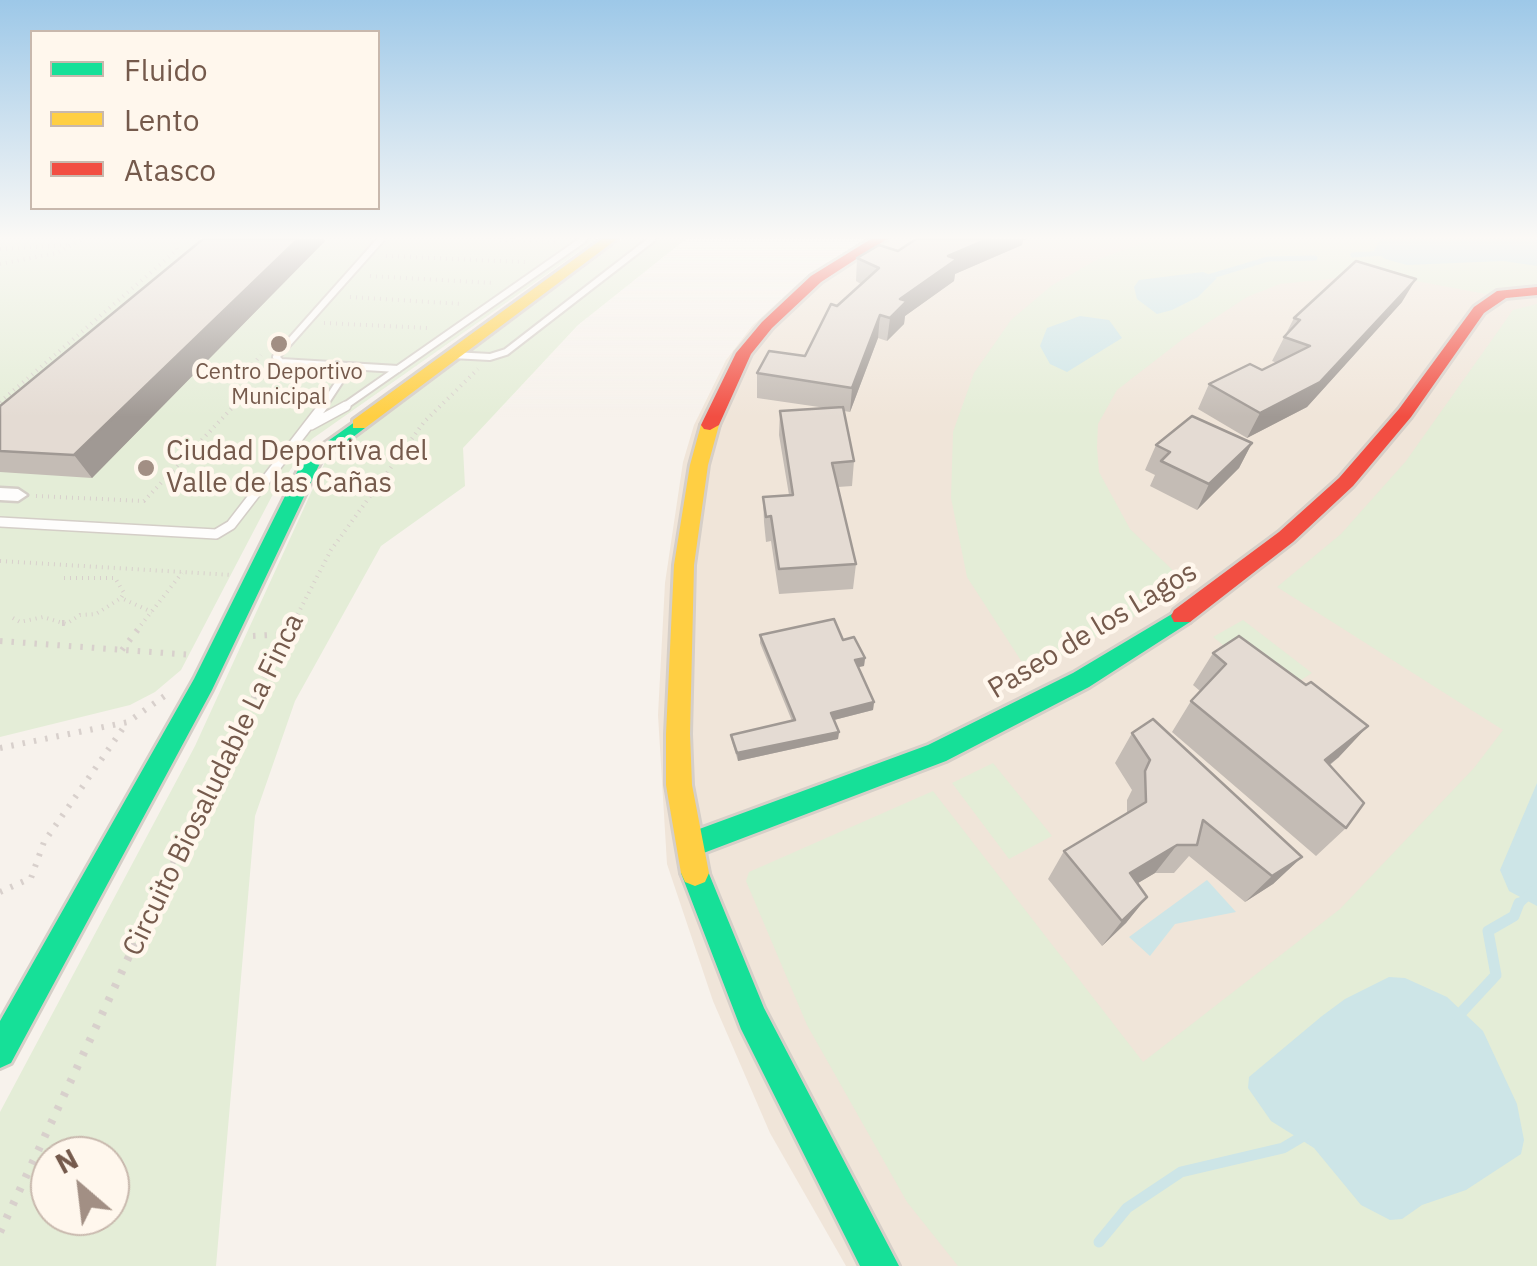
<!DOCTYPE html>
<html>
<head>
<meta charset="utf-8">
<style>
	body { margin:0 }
	#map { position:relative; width:1537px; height:1266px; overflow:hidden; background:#f7f2ec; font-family:"IBM Plex Sans",sans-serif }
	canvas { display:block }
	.legend { position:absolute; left:30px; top:30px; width:350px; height:180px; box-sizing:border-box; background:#fff7ed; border:2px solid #c8b8ad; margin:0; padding:12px 18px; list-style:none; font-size:30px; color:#755a4c }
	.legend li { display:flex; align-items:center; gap:20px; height:50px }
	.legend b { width:50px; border:2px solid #c8b8ad }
	.north { position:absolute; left:30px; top:1136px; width:100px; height:100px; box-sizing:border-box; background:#fff7ed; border:2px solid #c8b8ad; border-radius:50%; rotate:332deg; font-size:28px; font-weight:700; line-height:40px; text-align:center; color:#755a4c }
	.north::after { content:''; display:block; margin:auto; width:35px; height:45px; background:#a28f84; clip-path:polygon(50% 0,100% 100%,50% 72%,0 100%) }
</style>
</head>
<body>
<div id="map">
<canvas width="1537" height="1266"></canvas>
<ul class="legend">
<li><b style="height:12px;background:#16e098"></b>Fluido</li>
<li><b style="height:12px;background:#ffcf43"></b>Lento</li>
<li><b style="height:12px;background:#f24e42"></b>Atasco</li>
</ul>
<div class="north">N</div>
</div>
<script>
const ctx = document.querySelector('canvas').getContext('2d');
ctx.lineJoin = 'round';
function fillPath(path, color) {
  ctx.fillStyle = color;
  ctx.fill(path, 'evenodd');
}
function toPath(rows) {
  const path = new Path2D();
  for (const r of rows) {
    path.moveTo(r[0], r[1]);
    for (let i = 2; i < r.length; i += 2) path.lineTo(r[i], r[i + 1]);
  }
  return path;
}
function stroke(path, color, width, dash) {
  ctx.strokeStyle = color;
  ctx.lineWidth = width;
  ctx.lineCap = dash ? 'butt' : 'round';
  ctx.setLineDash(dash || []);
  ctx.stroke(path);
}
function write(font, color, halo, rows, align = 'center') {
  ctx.font = font + ' "IBM Plex Sans",sans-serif';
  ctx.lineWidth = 9;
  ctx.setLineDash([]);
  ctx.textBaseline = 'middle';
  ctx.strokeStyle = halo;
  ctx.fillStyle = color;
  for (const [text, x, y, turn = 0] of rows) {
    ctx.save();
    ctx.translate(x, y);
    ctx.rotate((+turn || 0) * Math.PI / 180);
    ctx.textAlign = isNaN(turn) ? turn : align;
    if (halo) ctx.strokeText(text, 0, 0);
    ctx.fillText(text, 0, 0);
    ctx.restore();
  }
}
const residential = toPath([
	[865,239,1537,239,1537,1266,846,1266,770,1133,713,1001,667,864,658,715,665,583,683,462,694,425,726,360,752,326,802,280]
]);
const green = toPath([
	[0,239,597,239,312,439,272,496,181,670,155,692,130,705,0,737],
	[622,239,686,239,578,325,463,448,465,486,381,546,295,701,255,816,216,1266,0,1266,0,1112,195,746,326,460],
	[50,1156,110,1156,110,1216,50,1216],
	[1154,239,1537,239,1537,288,1486,294,1416,281,1348,277,1280,284,1247,297,1183,339,1117,390,1098,424,1097,448,1099,472,1130,529,1190,587,1029,673,967,577,951,498,953,432,974,373,1011,320,1051,286,1096,260],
	[1537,304,1537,1266,958,1266,907,1202,807,1025,746,881,749,872,933,791,1143,1062,1340,909,1474,768,1503,730,1277,587,1341,534,1406,461,1513,310],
	[1243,620,1312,673,1282,692,1213,637],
	[993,763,1052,836,1009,859,952,783]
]);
const water = toPath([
	[1381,239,1537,239,1537,266,1503,261,1407,265,1385,259,1374,250],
	[1203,272,1217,278,1198,297,1172,310,1157,314,1137,299,1134,287,1139,280],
	[1080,316,1109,320,1122,338,1067,372,1050,364,1040,346,1047,328],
	[1537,783,1537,906,1509,891,1500,870],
	[1207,880,1236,912,1175,924,1150,956,1129,937],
	[1389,977,1405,978,1447,997,1483,1031,1517,1104,1524,1140,1521,1154,1466,1190,1422,1205,1402,1219,1390,1220,1361,1205,1314,1148,1271,1121,1248,1088,1249,1077,1322,1016,1345,999]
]);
const streamFar2 = toPath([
	[1353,255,1388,253],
	[1205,278,1268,259,1315,258]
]);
const streamFar1 = toPath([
	[1518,905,1537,887]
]);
const stream = toPath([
	[1458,1016,1496,975,1488,931,1514,916,1519,903],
	[1099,1242,1127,1208,1181,1172,1283,1148,1305,1135]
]);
const pathFar2 = toPath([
	[482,239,555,242],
	[0,249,70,245],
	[386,256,525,262],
	[0,264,57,253,82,239],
	[370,276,494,283],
	[350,297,463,304],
	[324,323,428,328],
	[0,402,177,250,175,239],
	[36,496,144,501,249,390,231,389,261,355],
	[0,561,232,575],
	[64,578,115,578,124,593,121,598,152,612],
	[13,618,20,622,43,617,66,624,80,615,96,614,121,598],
	[141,625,182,573],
	[292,625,331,550,424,422,478,369]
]);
const pathFar1 = toPath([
	[62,623,68,623],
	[253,636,287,634],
	[0,641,193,655],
	[122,650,143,623],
	[0,748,128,722,166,695],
	[0,892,31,878,44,842,126,724],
	[153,905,219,764,293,623]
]);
const path = toPath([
	[0,1232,154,903]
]);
const laneFar1 = toPath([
	[381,239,276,357,281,362,398,369],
	[452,355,490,357,506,352,652,239],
	[322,408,349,367],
	[342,408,584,239]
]);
const lane = toPath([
	[311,425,346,406],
	[0,522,216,534,231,525,323,406]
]);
const street = toPath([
	[0,488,18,489,27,495,18,501,0,500,0,488]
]);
const fast = toPath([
	[359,419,365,420,365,428,321,461,212,690,11,1063,0,1068,0,1021,194,679,304,458,359,419],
	[1182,608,1193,616,1190,622,1089,687,946,761,693,857,683,853,679,844,683,835,928,745,1073,673,1182,608],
	[695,860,705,864,764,1008,899,1266,860,1266,741,1029,681,873,685,864,695,860]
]);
const slow = toPath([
	[602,239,617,239,365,428,353,428,353,420,602,239],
	[710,420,719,425,708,465,694,565,690,734,692,785,709,873,705,882,695,886,685,882,681,873,666,785,666,734,674,565,690,465,701,425,710,420]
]);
const jam = toPath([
	[871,239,887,239,821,282,772,328,751,354,719,425,710,430,704,429,701,425,736,353,762,322,811,276,871,239],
	[1537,287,1537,295,1506,298,1484,313,1411,417,1353,486,1293,542,1190,622,1174,622,1171,616,1174,610,1279,532,1339,478,1399,409,1474,307,1497,291,1537,287]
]);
const wall = toPath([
	[203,239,324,239,325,241,92,478,0,472,0,406],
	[916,239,1028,239,1023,240,1022,245,955,274,954,281,905,316,904,324,887,341,878,338,850,412,844,411,854,461,852,486,838,487,856,564,853,589,779,594,771,541,766,542,764,522,763,497,789,495,779,435,780,411,826,408,757,398,757,373,805,356,837,306,861,284,856,281,857,258,898,251],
	[1402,302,1307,407,1247,438,1198,409,1209,384,1262,370,1277,363,1272,361,1294,318],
	[1252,443,1239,468,1197,510,1150,486,1155,475,1145,470,1156,445],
	[760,635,843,640,865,658,864,666,858,667,874,702,873,710,834,720,839,732,838,739,738,761,732,742,731,735,792,721,760,643],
	[1213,653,1339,757,1330,765,1346,828,1316,856,1172,732,1191,701,1200,691,1193,685],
	[1132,733,1302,857,1273,884,1245,902,1189,856,1174,873,1155,873,1138,883,1147,897,1126,923,1102,946,1048,879,1064,851,1127,814,1127,800,1132,790,1115,763]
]);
const shadedWall = toPath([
	[298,239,324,239,325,241,92,478,74,455],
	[988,239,1028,239,1023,240,1022,245,955,274,954,281,905,316,904,324,887,341,890,318,900,299,948,256],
	[1416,279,1402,302,1307,407,1247,438,1260,413],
	[880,315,878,338,850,412,852,388],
	[1252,443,1239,468,1197,510,1209,484],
	[865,658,864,666,854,668,855,660],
	[874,702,873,710,830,721,831,713],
	[1368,726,1339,757,1297,790,1325,760],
	[839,732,838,739,738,761,737,753],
	[1177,845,1155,873,1111,899,1130,873],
	[1302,857,1273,884,1245,902,1272,876],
	[1147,897,1126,923,1102,946,1122,921]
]);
const building = toPath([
	[203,239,298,239,74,455,0,451,0,406,203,239],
	[916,239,988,239,948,256,957,259,900,299,907,301,890,318,880,315,852,388,757,373,769,351,805,356,831,304,837,306,879,268,857,258,879,245,898,251,916,239],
	[1356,261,1416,279,1320,382,1260,413,1209,384,1250,364,1262,370,1310,346,1284,337,1300,320,1294,318,1356,261],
	[843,407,854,461,832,463,856,564,779,569,771,516,766,517,763,497,793,495,780,411,843,407],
	[1192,416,1252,443,1209,484,1161,461,1170,452,1156,445,1192,416],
	[834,619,843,640,854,637,865,658,855,660,874,702,831,713,839,732,737,753,731,735,795,720,760,635,834,619],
	[1239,636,1306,685,1311,682,1368,726,1325,760,1364,803,1346,828,1191,701,1226,664,1213,653,1239,636],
	[1153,719,1302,857,1272,876,1203,820,1197,845,1177,845,1130,873,1147,897,1122,921,1064,851,1146,802,1145,771,1150,760,1132,733,1153,719]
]);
const markers = [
	[279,344,10,"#a28f84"],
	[146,468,10,"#a28f84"]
];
const farPoinames = [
	["Centro Deportivo",279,373],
	["Municipal",279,398]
];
const poiNames = [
	["Ciudad Deportiva del",166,452],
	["Valle de las Cañas",166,484]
];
const streetNames = [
	["Paseo de los Lagos",1093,631,-31],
	["Circuito Biosaludable La Finca",214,785,-64]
];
fillPath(residential, '#f0e5d9');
fillPath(green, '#e4edd7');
fillPath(water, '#cde5e7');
stroke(streamFar2, '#cde5e7', 5);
stroke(streamFar1, '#cde5e7', 9);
stroke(stream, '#cde5e7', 11);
stroke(laneFar1, '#d4cec7', 10);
stroke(lane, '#d4cec7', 12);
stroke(street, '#d4cec7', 5);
stroke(fast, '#d6cfc8', 6);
stroke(slow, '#d6cfc8', 6);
stroke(jam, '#d6cfc8', 6);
stroke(pathFar2, '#d8d0cc', 4, [1, 5]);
stroke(pathFar1, '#d8d0cc', 6, [2.5, 9]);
stroke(path, '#d8d0cc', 8, [4, 11]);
stroke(laneFar1, '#fefdfc', 6);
stroke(lane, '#fefdfc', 9);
fillPath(street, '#fefdfc');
fillPath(fast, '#16e098');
fillPath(slow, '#ffcf43');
fillPath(jam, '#f24e42');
fillPath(wall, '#c4bcb5');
fillPath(shadedWall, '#a09994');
fillPath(building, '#e4dbd3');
stroke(building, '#a09994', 2.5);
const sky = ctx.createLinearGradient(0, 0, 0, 417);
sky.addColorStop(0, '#9dc8e8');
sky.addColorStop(0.57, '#fbf9f6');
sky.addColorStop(1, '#fbf9f600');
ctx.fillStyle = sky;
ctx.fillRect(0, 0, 1537, 417);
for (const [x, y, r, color] of markers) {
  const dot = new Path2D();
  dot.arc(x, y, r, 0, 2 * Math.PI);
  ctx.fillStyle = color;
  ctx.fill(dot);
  stroke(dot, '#fff7ed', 4);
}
write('22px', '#755a4c', '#fff7ed', farPoinames);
write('28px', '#755a4c', '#fff7ed', poiNames, 'left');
write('28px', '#755a4c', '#fff7ed', streetNames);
</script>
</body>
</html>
